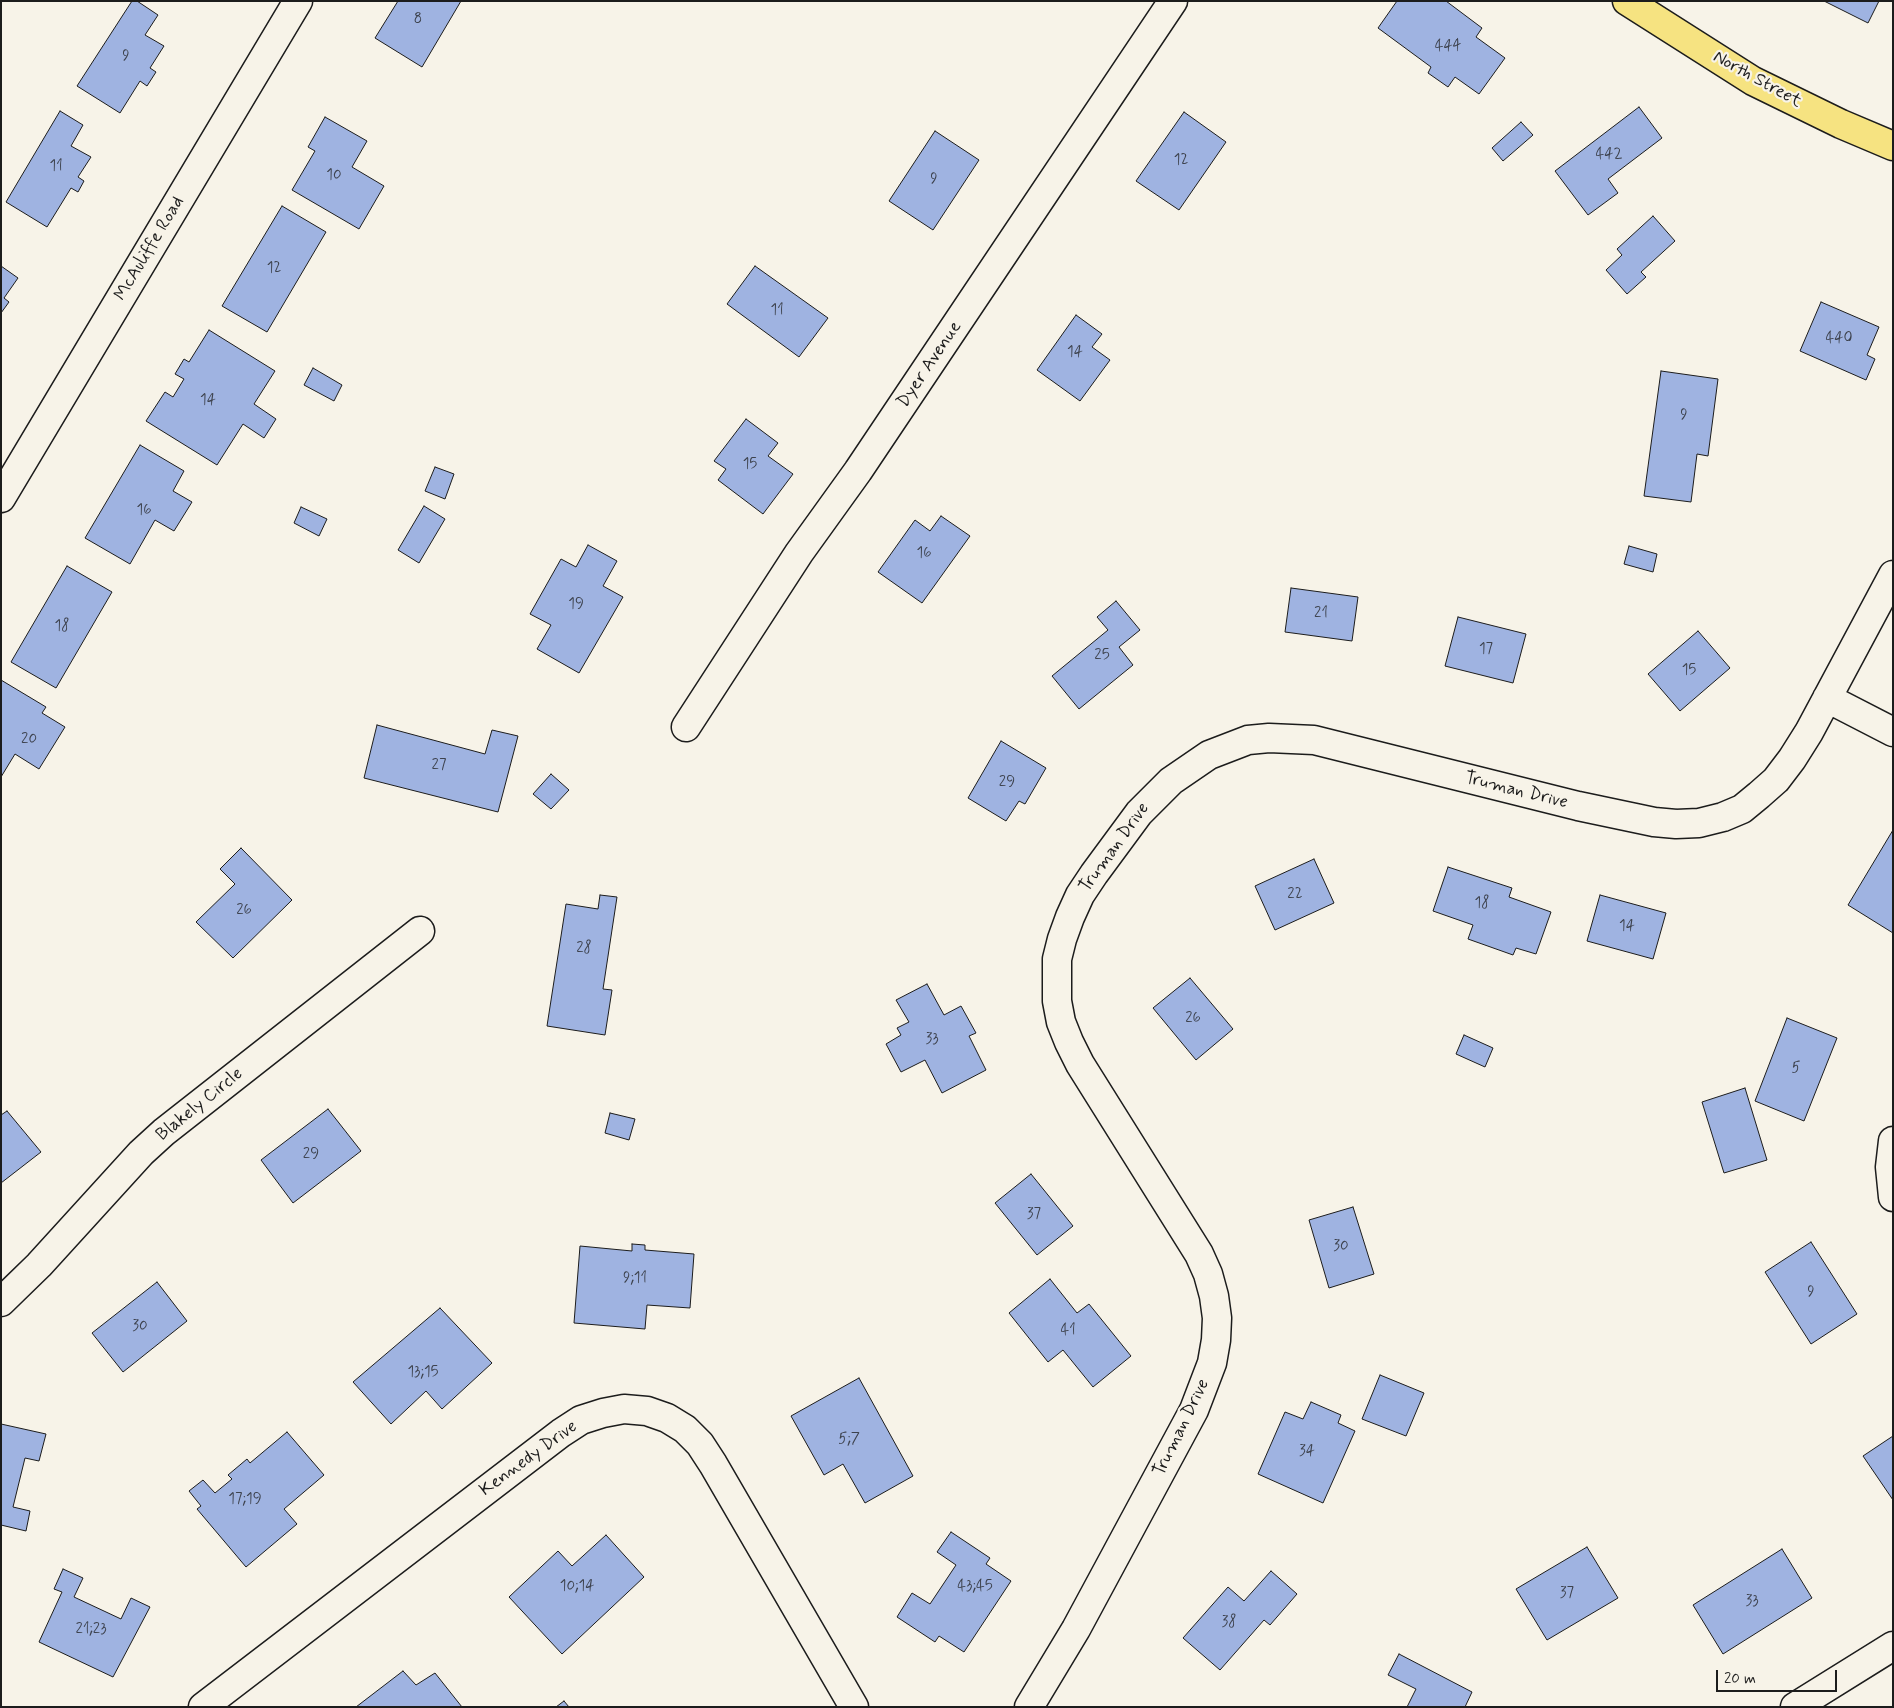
<!DOCTYPE html>
<html>
<head>
<meta charset="utf-8">
<style>
	body { margin:0 }
	#map { position:relative; width:1894px; height:1708px; overflow:hidden; background:#f7f3e8; font-family:Mynerve,sans-serif }
	canvas { display:block }
	.frame { position:absolute; inset:0; border:2px solid #1c1c1c; pointer-events:none }
	.scale { position:absolute; left:1716px; top:1670px; width:121px; height:22px; box-sizing:border-box; border:2px solid #1c1c1c; border-top:0; padding-left:6px; font-size:15px; line-height:18px; white-space:nowrap; color:#1c1c1c; -webkit-text-stroke:4px #f7f3e8; paint-order:stroke }
</style>
</head>
<body>
<div id="map">
<canvas width="1894" height="1708"></canvas>
<div class="frame"></div>
<div class="scale">20 m</div>
</div>
<script>
const ctx = document.querySelector('canvas').getContext('2d');
ctx.lineJoin = 'round';
function fillPath(path, color) {
  ctx.fillStyle = color;
  ctx.fill(path, 'evenodd');
}
function toPath(rows) {
  const path = new Path2D();
  for (const r of rows) {
    path.moveTo(r[0], r[1]);
    for (let i = 2; i < r.length; i += 2) path.lineTo(r[i], r[i + 1]);
  }
  return path;
}
function stroke(path, color, width, dash) {
  ctx.strokeStyle = color;
  ctx.lineWidth = width;
  ctx.lineCap = dash ? 'butt' : 'round';
  ctx.setLineDash(dash || []);
  ctx.stroke(path);
}
function write(font, color, halo, rows, align = 'center') {
  ctx.font = font + ' Mynerve,sans-serif';
  ctx.lineWidth = 4.5;
  ctx.setLineDash([]);
  ctx.textBaseline = 'middle';
  ctx.strokeStyle = halo;
  ctx.fillStyle = color;
  for (const [text, x, y, turn = 0] of rows) {
    ctx.save();
    ctx.translate(x, y);
    ctx.rotate((+turn || 0) * Math.PI / 180);
    ctx.textAlign = isNaN(turn) ? turn : align;
    if (halo) ctx.strokeText(text, 0, 0);
    ctx.fillText(text, 0, 0);
    ctx.restore();
  }
}
const building = toPath([
	[132,1,137,1,158,15,145,35,164,46,150,68,156,72,147,86,140,81,120,113,77,86,132,1],
	[398,1,461,1,422,67,375,38,398,1],
	[1397,1,1446,1,1482,28,1476,37,1505,58,1479,94,1455,77,1448,87,1428,73,1431,67,1378,28,1397,1],
	[1824,1,1879,1,1868,23,1824,1],
	[1639,107,1662,138,1608,179,1618,193,1588,215,1555,171,1639,107],
	[60,111,83,125,71,146,91,157,78,177,84,181,78,192,71,188,47,227,6,202,60,111],
	[1184,112,1226,142,1179,210,1136,181,1184,112],
	[325,117,367,141,352,167,384,186,359,229,292,190,315,151,308,147,325,117],
	[1521,122,1533,135,1503,161,1492,148,1521,122],
	[935,131,979,160,933,230,889,201,935,131],
	[282,206,326,232,267,332,222,306,282,206],
	[1653,216,1675,241,1641,272,1646,277,1627,294,1606,270,1622,255,1617,249,1653,216],
	[1,266,18,278,4,298,9,302,1,313,1,266],
	[755,266,828,318,799,357,727,304,755,266],
	[1821,302,1879,327,1867,355,1875,359,1866,380,1800,351,1821,302],
	[1076,315,1102,334,1092,347,1110,360,1080,401,1037,370,1076,315],
	[209,330,275,371,254,404,276,419,264,438,243,424,217,465,146,421,165,392,173,397,184,379,175,374,184,359,189,362,209,330],
	[313,368,342,385,334,401,304,385,313,368],
	[1661,371,1718,379,1708,456,1697,454,1691,502,1644,496,1661,371],
	[746,419,778,443,768,456,793,474,763,514,718,480,726,469,714,461,746,419],
	[140,445,184,471,173,491,192,502,174,531,155,520,130,564,85,538,140,445],
	[435,467,454,474,445,499,425,491,435,467],
	[424,506,445,519,419,563,398,550,424,506],
	[301,507,327,519,319,536,294,523,301,507],
	[941,516,970,536,922,603,878,572,915,520,930,531,941,516],
	[588,545,617,561,603,586,623,597,579,673,537,649,551,625,530,614,561,559,576,567,588,545],
	[1629,546,1657,554,1653,572,1624,564,1629,546],
	[67,566,112,592,56,688,11,662,67,566],
	[1291,588,1358,597,1352,641,1285,632,1291,588],
	[1116,601,1140,630,1119,647,1133,665,1079,709,1052,676,1108,630,1097,617,1116,601],
	[1458,617,1526,634,1513,683,1445,666,1458,617],
	[1698,631,1730,668,1680,711,1648,674,1698,631],
	[1,680,46,707,42,713,65,727,39,769,15,754,1,777,1,680],
	[377,725,485,754,492,730,518,736,498,812,364,778,377,725],
	[1001,741,1046,768,1025,804,1019,801,1006,821,968,798,1001,741],
	[551,774,569,790,551,809,533,794,551,774],
	[1893,830,1893,933,1848,905,1893,830],
	[241,848,292,900,233,958,196,922,235,884,220,869,241,848],
	[1314,859,1334,903,1275,930,1255,886,1314,859],
	[1448,867,1512,888,1509,897,1551,912,1536,954,1516,948,1513,955,1468,939,1473,925,1433,911,1448,867],
	[600,895,617,897,603,989,612,990,605,1035,547,1026,566,904,598,909,600,895],
	[1600,895,1666,913,1653,959,1587,941,1600,895],
	[1190,978,1233,1029,1196,1060,1153,1008,1190,978],
	[927,984,944,1015,961,1006,976,1033,969,1036,986,1070,942,1093,925,1060,901,1072,886,1044,901,1035,897,1028,909,1022,896,1000,927,984],
	[1787,1018,1837,1038,1804,1121,1755,1101,1787,1018],
	[1464,1035,1493,1048,1485,1067,1456,1054,1464,1035],
	[1745,1088,1767,1160,1724,1173,1702,1102,1745,1088],
	[328,1109,361,1151,293,1203,261,1160,328,1109],
	[7,1111,41,1152,1,1183,1,1115,7,1111],
	[610,1113,635,1119,629,1140,605,1133,610,1113],
	[1031,1174,1073,1226,1037,1255,995,1203,1031,1174],
	[1353,1207,1374,1274,1329,1288,1309,1220,1353,1207],
	[1811,1242,1857,1314,1811,1344,1765,1272,1811,1242],
	[632,1244,645,1245,645,1250,694,1254,690,1308,647,1305,645,1329,574,1323,580,1246,632,1251,632,1244],
	[1050,1279,1077,1313,1089,1304,1131,1356,1093,1387,1063,1350,1048,1362,1009,1313,1050,1279],
	[157,1282,187,1321,123,1372,92,1333,157,1282],
	[440,1308,492,1363,442,1409,426,1391,391,1424,353,1382,440,1308],
	[1380,1375,1424,1393,1406,1436,1362,1419,1380,1375],
	[859,1378,913,1476,865,1503,843,1464,824,1475,791,1416,859,1378],
	[1311,1402,1341,1415,1338,1423,1355,1431,1323,1503,1258,1474,1285,1412,1303,1419,1311,1402],
	[1,1424,46,1434,39,1461,25,1458,13,1507,30,1511,26,1531,1,1525,1,1424],
	[287,1432,324,1475,284,1509,297,1524,246,1567,197,1509,201,1506,189,1491,203,1480,215,1493,232,1479,228,1475,247,1459,250,1463,287,1432],
	[1893,1436,1893,1500,1863,1456,1893,1436],
	[951,1532,990,1558,986,1564,1011,1581,964,1652,939,1636,935,1642,897,1617,912,1593,930,1604,956,1565,937,1552,951,1532],
	[606,1535,644,1577,562,1654,509,1597,558,1551,572,1566,606,1535],
	[1587,1547,1618,1598,1547,1640,1516,1589,1587,1547],
	[1782,1549,1812,1598,1723,1654,1693,1605,1782,1549],
	[63,1569,83,1578,74,1597,121,1619,131,1598,150,1607,113,1677,39,1642,62,1592,54,1589,63,1569],
	[1271,1571,1297,1594,1270,1625,1264,1620,1220,1670,1183,1638,1228,1587,1244,1601,1271,1571],
	[1399,1654,1472,1692,1465,1707,1407,1707,1416,1689,1388,1675,1399,1654],
	[403,1671,416,1685,435,1673,462,1707,356,1707,403,1671],
	[564,1701,569,1707,556,1707,564,1701]
]);
const minor = toPath([
	[1,498,298,1],
	[1827,698,1893,732],
	[686,727,799,553,858,471,1173,1],
	[1893,1141,1890,1167,1893,1197],
	[1,1302,39,1265,141,1153,164,1132,420,931],
	[203,1707,561,1433,581,1420,603,1413,624,1409,647,1411,667,1418,685,1429,700,1444,713,1464,854,1707],
	[1029,1707,1076,1629,1194,1410,1212,1363,1216,1340,1217,1318,1214,1296,1208,1274,1199,1254,1080,1064,1069,1042,1061,1022,1057,1001,1057,959,1062,939,1070,917,1080,895,1094,874,1139,813,1171,781,1209,755,1248,740,1269,738,1314,740,1578,806,1654,822,1676,824,1699,823,1723,817,1742,809,1759,795,1776,780,1792,759,1809,732,1893,575],
	[1795,1707,1893,1646]
]);
const major = toPath([
	[1627,1,1753,81,1841,124,1893,146]
]);
const numberNames = [
	["8",418,20],
	["444",1448,47],
	["9",126,57],
	["442",1609,155],
	["12",1181,161],
	["11",56,167],
	["10",334,176],
	["9",934,180],
	["12",274,269],
	["11",777,311],
	["440",1839,339],
	["14",1075,353],
	["14",208,401],
	["9",1684,416],
	["15",750,465],
	["16",144,511],
	["16",924,554],
	["19",576,605],
	["21",1321,614],
	["18",62,627],
	["17",1486,650],
	["25",1102,656],
	["15",1689,671],
	["20",29,740],
	["27",439,766],
	["29",1007,783],
	["22",1295,895],
	["18",1482,904],
	["26",244,911],
	["14",1627,927],
	["28",584,949],
	["26",1193,1019],
	["33",932,1040],
	["5",1796,1069],
	["29",311,1155],
	["37",1034,1215],
	["30",1341,1247],
	["9;11",635,1279],
	["9",1811,1293],
	["30",140,1327],
	["41",1068,1331],
	["13;15",423,1373],
	["5;7",849,1440],
	["34",1307,1452],
	["17;19",245,1500],
	["10;14",577,1587],
	["43;45",975,1587],
	["37",1567,1594],
	["33",1752,1602],
	["38",1229,1623],
	["21;23",91,1630]
];
const streetNames = [
	["North Street",1757,80,29],
	["McAuliffe Road",150,249,-59],
	["Dyer Avenue",930,365,-56],
	["Truman Drive",1516,791,14],
	["Truman Drive",1115,848,-54],
	["Blakely Circle",200,1105,-39],
	["Truman Drive",1182,1428,-64],
	["Kennedy Drive",529,1459,-36]
];
fillPath(building, '#9fb3e1');
stroke(building, '#1c1c1c', 1);
stroke(minor, '#1c1c1c', 31);
stroke(major, '#1c1c1c', 31);
stroke(minor, '#f7f3e8', 28);
stroke(major, '#f6e381', 28);
write('15px', '#3d424d', null, numberNames);
write('18px', '#1c1c1c', '#f7f3e8', streetNames);
</script>
</body>
</html>
